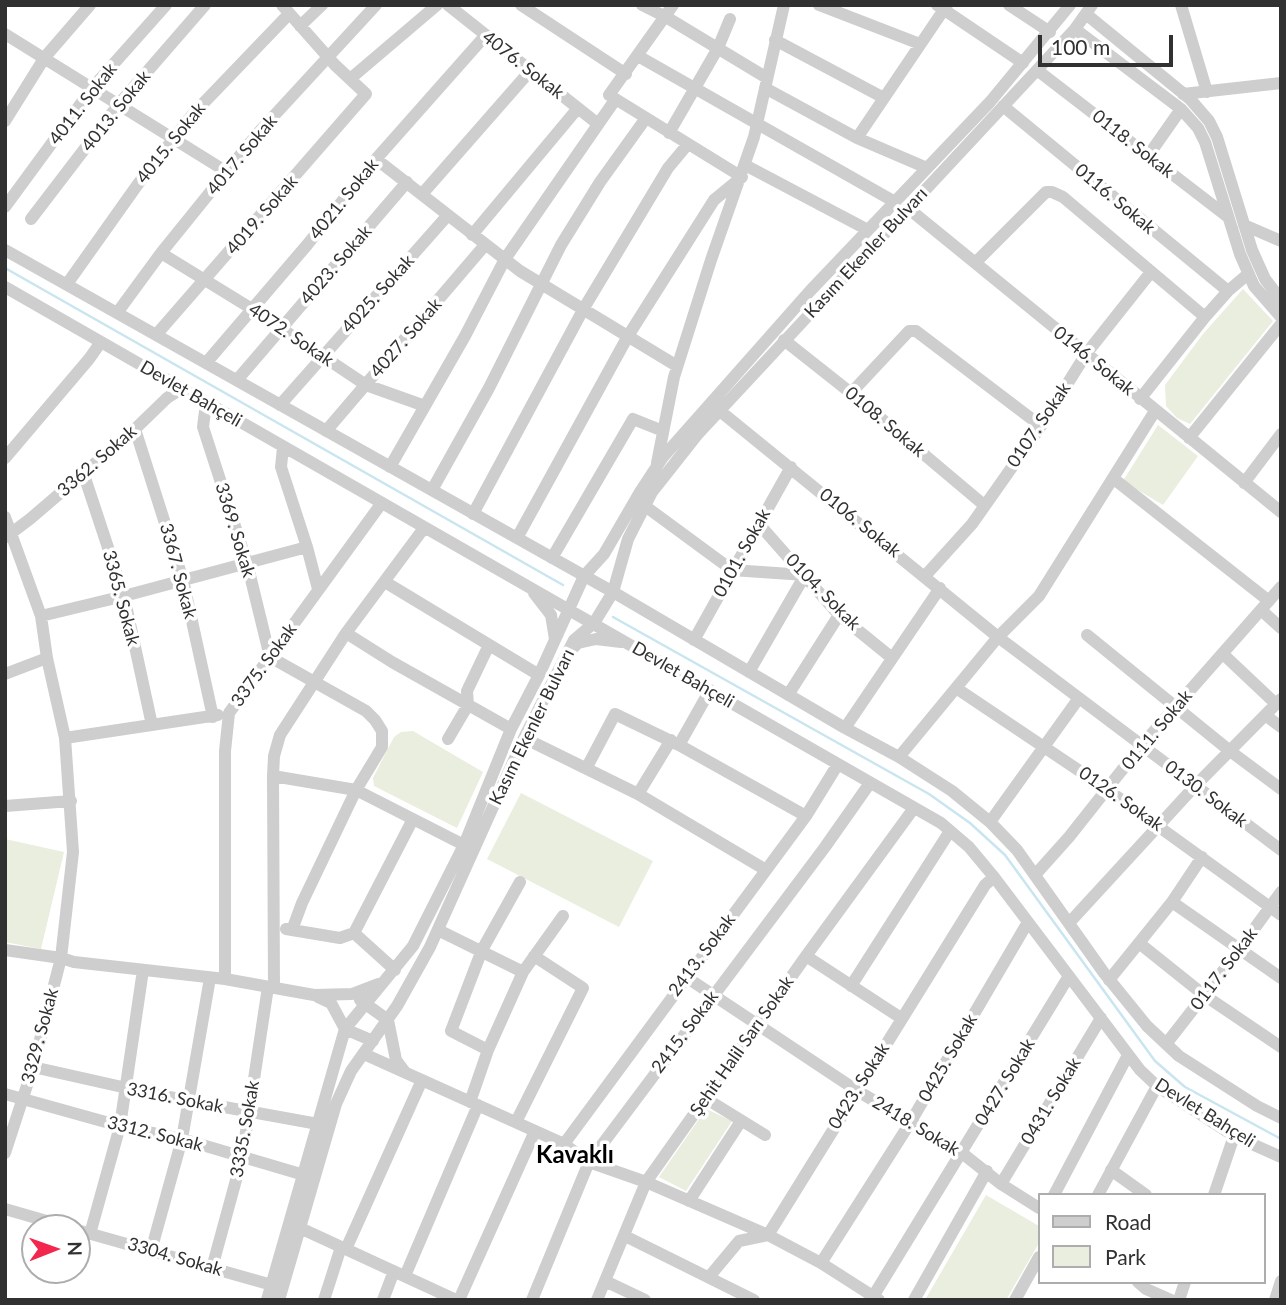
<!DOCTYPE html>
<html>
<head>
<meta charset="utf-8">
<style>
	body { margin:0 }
	#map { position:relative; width:1286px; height:1305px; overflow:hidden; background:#fff; font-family:Lato,sans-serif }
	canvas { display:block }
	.frame { position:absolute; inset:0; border:7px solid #313131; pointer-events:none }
	.legend { position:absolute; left:1038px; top:1193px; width:228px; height:91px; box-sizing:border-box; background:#fff; border:2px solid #adadad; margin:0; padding:9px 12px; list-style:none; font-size:21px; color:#313131 }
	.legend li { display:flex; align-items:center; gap:14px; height:35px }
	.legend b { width:35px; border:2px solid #adadad }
	.north { position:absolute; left:21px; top:1214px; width:70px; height:70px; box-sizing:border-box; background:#fff; border:2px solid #adadad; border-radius:50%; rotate:89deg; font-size:19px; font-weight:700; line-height:28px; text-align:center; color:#313131 }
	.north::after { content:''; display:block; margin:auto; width:24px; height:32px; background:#f3274d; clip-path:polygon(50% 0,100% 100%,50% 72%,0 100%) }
	.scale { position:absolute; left:1038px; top:35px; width:135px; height:32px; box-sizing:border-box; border:4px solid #313131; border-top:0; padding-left:9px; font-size:21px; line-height:24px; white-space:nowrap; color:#313131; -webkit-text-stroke:5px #fff; paint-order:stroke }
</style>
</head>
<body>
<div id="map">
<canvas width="1286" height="1305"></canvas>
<div class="frame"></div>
<ul class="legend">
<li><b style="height:9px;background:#cecece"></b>Road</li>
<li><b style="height:19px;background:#e9eede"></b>Park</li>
</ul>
<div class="north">N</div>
<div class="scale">100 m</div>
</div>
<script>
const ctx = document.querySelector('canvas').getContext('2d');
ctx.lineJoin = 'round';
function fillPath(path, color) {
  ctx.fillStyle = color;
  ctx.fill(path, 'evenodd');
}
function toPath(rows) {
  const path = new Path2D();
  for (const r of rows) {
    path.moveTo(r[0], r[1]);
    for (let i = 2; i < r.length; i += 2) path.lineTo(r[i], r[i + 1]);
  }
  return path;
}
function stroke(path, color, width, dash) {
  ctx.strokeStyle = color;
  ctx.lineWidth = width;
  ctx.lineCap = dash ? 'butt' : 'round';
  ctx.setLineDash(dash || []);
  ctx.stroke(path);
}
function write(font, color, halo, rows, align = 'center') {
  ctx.font = font + ' Lato,sans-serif';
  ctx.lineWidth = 7;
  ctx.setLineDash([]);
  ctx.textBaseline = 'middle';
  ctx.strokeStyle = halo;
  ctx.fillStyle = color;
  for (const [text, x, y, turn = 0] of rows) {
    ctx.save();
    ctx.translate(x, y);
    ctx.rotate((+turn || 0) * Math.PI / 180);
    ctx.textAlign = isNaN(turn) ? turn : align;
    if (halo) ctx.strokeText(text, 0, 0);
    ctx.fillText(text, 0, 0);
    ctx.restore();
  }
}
const green = toPath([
	[1243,289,1273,321,1190,424,1177,418,1166,406,1165,385,1203,334],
	[1158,425,1198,456,1163,505,1123,481],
	[413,731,483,772,457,828,374,786,373,778,394,737,401,732],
	[521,793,653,861,619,927,487,859],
	[5,839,64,852,41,949,5,942],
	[706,1109,732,1121,686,1191,659,1177],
	[986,1195,1039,1226,1039,1243,1006,1300,925,1300]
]);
const stream = toPath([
	[5,268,563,585],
	[613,617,929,794,970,823,1005,855,1155,1061,1185,1087,1281,1139]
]);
const minor = toPath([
	[448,5,598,124],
	[521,5,626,74],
	[642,5,666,17,767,78],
	[819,5,920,44],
	[937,5,1023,63],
	[1009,5,1050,32],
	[1181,5,1207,92],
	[1086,14,1190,99,1209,121,1217,137,1252,250,1265,279,1281,300],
	[300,26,322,5],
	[1075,29,1181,109,1198,128,1205,142,1240,254,1254,286,1281,317],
	[5,34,227,172],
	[775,40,884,98],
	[638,56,895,202],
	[1037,70,1228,217],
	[350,79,437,5],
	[765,88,857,138,927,168],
	[1183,94,1281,83],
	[1003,106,1228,291],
	[5,121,45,57,90,5],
	[669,133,718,48,730,19],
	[857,138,947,5],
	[1148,156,1181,109],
	[376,159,520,271,677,366],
	[745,165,868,230],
	[423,193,530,71],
	[5,207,93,87,166,5],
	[909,209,1281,512],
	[31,219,119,104,205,5],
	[1244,225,1281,241],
	[472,235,578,108],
	[5,250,613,592,845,728,899,757,952,791,990,822,1017,850,1104,973,1147,1026,1179,1056,1257,1106,1281,1118],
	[161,253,252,309,366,385,425,406],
	[975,263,1046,192,1052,192,1063,197,1205,317],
	[67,284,138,184,193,114,289,14],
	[5,287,941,823,969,847,994,877,1140,1070,1157,1086,1234,1136,1281,1157],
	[117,313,161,253,258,133,376,5],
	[156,335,366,94,335,65,282,5],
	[784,340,851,393,984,505],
	[206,363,307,245,376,159,485,36],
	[237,380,407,182],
	[851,393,909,331,916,331,1041,426],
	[1140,399,1205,317,1228,291,1248,274],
	[206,403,203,427,247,563,270,657,366,711,375,720,382,731,382,747,356,790,302,903,292,930],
	[280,405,448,215],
	[720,411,998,637,1281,850],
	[135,429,183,580,213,717],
	[326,431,485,245],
	[1189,438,1281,324],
	[283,447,281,467,307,547,318,589],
	[5,458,89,359,101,342],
	[657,463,674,377,711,260,754,137,784,5],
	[390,467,465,336,505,259,615,100],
	[83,472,124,596,152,725],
	[1114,479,1269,601],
	[1244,483,1281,434],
	[432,490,489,388,561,245,600,182,646,118],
	[645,506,732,570,805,575,749,672],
	[473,514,584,308,668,168,688,144],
	[5,517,41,616,47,658,65,738,73,852,61,958,74,962,225,979,314,995,352,994,378,984],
	[758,523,839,615,892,658],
	[6,537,30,519,135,429,167,398,181,389],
	[517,538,628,336,714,200,742,177,609,95,673,5],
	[552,558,633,419,663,431],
	[925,576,972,524,1041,426,1086,354,1151,272],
	[385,582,539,675],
	[534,593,551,615,555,639],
	[1261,610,1281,628],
	[41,616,124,596,307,547],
	[346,633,392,662,511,729],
	[1087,635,1230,751,1281,789],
	[694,640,791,467],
	[572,649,578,643,596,639,621,642],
	[1223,654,1276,704],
	[5,674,47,658],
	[956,688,1108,790,1281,915],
	[788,695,839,615],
	[1265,715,1281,727],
	[845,728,940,588],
	[65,738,218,715],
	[524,738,638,794,766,870],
	[448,739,468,705,467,691,489,645],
	[679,745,710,690],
	[899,757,998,637,1039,596,1155,411],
	[587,767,615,714,679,745,806,816],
	[273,776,356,790,464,845],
	[638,794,671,740],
	[5,806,71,801],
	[990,822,1079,698],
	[1035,875,1069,837,1141,746,1281,587],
	[1172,902,1281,978],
	[1069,923,1195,786,1281,699],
	[286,929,340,938,354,933,413,819],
	[438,930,523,972],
	[354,933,395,970],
	[1139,943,1204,995,1281,1047],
	[5,950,61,958,33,1067,5,1153],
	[806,956,901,1018],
	[686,977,856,1090,962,1153,1001,1184,1039,1208],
	[225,979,225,751,229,713,381,504],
	[1109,980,1172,902,1202,857],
	[851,986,950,831],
	[274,988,273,776,274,756,280,735,346,633,424,528],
	[318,997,331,1003,345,1029,373,1041],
	[360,1000,388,1020,396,1060,405,1072],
	[1166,1044,1230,962,1281,892],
	[488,1050,451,1031,482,950,520,882],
	[364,1054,564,1144,589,1162,646,1182,768,1235,821,1263,879,1300],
	[33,1067,158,1095,318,1124],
	[5,1094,120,1126,182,1139,304,1175],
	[705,1098,765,1135],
	[470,1102,488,1050,523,972,563,916],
	[516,1122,583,988,534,956],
	[564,1144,806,816,838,764],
	[1111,1170,1146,1195],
	[1001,1184,1101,1018],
	[1054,1195,1128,1055],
	[1098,1195,1157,1086],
	[1214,1195,1234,1136],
	[689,1201,741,1121],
	[5,1209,71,1228],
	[300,1228,456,1300],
	[77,1230,272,1285],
	[90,1234,120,1126,143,970],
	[625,1236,754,1300],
	[346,1249,422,1080],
	[151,1251,182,1139,210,978],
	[821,1263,910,1123,1028,922],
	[212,1268,242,1158,268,987],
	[405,1276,478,1105],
	[709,1277,739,1241,768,1235,985,885,994,877],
	[605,1281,645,1300],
	[1138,1282,1146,1289,1171,1300],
	[874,1295,1069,976],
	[267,1300,345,1029,413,946,464,845,511,729,539,675,584,576,604,554,640,492,663,457,810,291,990,102,1070,5],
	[279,1300,336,1104,351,1071,397,1006,430,947,524,738,574,640,594,623,613,592,628,539,652,492,697,435,1037,70,1075,29,1092,5],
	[324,1300,341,1247],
	[383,1300,394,1271],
	[459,1300,535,1131],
	[532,1300,589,1162,825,847,870,783],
	[597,1300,646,1182,806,956,914,808],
	[914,1300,987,1171],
	[1015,1300,1039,1257],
	[1179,1300,1185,1282],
	[1275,1300,1281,1281]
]);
const streetNames = [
	["4076. Sokak",523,65,38],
	["4011. Sokak",83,104,-52],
	["4013. Sokak",116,111,-51],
	["4015. Sokak",171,143,-51],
	["0118. Sokak",1133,144,38],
	["4017. Sokak",242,155,-50],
	["4021. Sokak",344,199,-51],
	["0116. Sokak",1115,199,40],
	["4019. Sokak",262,215,-49],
	["Kasım Ekenler Bulvarı",866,253,-47],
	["4023. Sokak",336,265,-49],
	["4025. Sokak",378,294,-48],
	["4072. Sokak",291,335,34],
	["4027. Sokak",406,338,-49],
	["0146. Sokak",1094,361,39],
	["Devlet Bahçeli",191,394,30],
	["0108. Sokak",885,422,40],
	["0107. Sokak",1039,425,-56],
	["3362. Sokak",97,461,-41],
	["0106. Sokak",860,523,39],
	["3369. Sokak",235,530,73],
	["0101. Sokak",742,553,-61],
	["3367. Sokak",178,571,75],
	["0104. Sokak",823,592,46],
	["3365. Sokak",121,598,75],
	["3375. Sokak",264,665,-54],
	["Devlet Bahçeli",683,675,30],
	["Kasım Ekenler Bulvarı",532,727,-64],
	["0111. Sokak",1157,730,-50],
	["0130. Sokak",1206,794,37],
	["0126. Sokak",1121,799,35],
	["2413. Sokak",702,955,-53],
	["0117. Sokak",1224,969,-53],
	["2415. Sokak",685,1032,-53],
	["3329. Sokak",40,1036,-75],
	["Şehit Halil Sarı Sokak",742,1046,-55],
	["0425. Sokak",948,1058,-60],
	["0427. Sokak",1005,1082,-59],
	["0423. Sokak",859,1086,-58],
	["3316. Sokak",175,1098,11],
	["0431. Sokak",1051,1101,-59],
	["Devlet Bahçeli",1205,1113,32],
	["2418. Sokak",916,1126,31],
	["3335. Sokak",245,1129,-80],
	["3312. Sokak",155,1134,14],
	["3304. Sokak",175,1257,16]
];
const districtNames = [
	["Kavaklı",575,1155]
];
fillPath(green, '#e9eede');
stroke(stream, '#c9e5ef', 2.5);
stroke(minor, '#cecece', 12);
write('18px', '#313131', '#fff', streetNames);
write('bold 24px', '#000', '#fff', districtNames);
</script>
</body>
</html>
